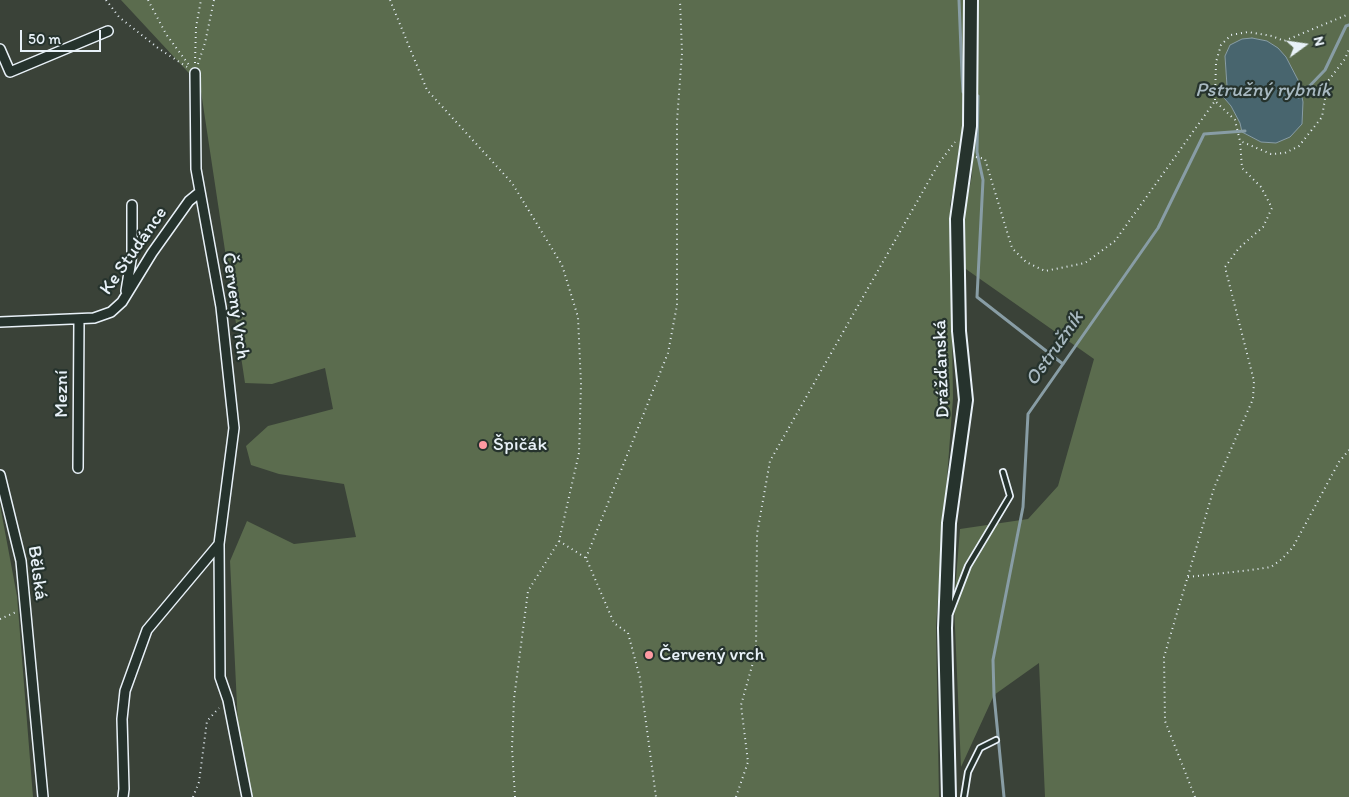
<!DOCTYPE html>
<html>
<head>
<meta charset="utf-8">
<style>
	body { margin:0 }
	#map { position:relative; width:1349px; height:797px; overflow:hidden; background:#3a4238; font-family:Itim,sans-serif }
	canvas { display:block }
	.north { position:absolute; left:1279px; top:20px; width:50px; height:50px; -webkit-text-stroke:4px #26332d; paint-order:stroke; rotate:76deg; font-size:14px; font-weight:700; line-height:20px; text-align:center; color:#e8f1f8 }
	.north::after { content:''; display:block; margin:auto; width:18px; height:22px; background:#e8f1f8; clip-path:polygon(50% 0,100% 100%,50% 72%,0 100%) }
	.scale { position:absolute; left:20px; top:30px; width:81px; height:22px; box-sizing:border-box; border:2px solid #e8f1f8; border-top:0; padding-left:6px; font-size:15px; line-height:18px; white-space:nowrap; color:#e8f1f8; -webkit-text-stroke:4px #26332d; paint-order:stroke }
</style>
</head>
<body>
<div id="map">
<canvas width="1349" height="797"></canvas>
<div class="north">N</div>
<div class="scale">50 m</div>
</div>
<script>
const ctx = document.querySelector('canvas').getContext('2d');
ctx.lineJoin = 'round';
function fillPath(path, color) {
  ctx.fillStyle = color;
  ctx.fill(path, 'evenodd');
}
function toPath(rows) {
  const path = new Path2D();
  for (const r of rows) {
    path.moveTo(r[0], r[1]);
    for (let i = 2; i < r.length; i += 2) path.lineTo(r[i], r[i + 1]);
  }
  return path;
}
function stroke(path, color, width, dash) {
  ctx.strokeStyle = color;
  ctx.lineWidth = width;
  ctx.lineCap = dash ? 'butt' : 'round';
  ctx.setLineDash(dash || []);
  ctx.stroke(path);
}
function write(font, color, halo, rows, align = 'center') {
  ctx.font = font + ' Itim,sans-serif';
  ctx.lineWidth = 4.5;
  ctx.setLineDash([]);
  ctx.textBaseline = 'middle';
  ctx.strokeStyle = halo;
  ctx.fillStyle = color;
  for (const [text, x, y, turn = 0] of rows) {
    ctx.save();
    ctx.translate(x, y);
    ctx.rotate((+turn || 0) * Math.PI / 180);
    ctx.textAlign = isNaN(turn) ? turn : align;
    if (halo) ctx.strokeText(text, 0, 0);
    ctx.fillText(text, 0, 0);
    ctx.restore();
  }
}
const green = toPath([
	[121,0,965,0,963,121,959,162,950,205,953,398,936,626,939,797,251,797,238,726,230,561,247,521,294,544,356,537,344,484,279,474,251,465,246,446,268,426,333,409,325,368,272,384,245,383,200,85],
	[976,0,1349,0,1349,797,1045,797,1039,663,994,695,961,767,954,604,960,529,1028,519,1058,486,1094,359,963,267,963,222,972,175],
	[1230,45,1286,57,1299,82,1261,142,1242,132,1240,123,1231,106,1219,92,1227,86,1225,56],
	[0,505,17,596,33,797,0,797]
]);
const water = toPath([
	[1252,38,1267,41,1278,48,1286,57,1299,82,1303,102,1302,124,1290,137,1276,143,1261,142,1242,132,1240,123,1231,106,1219,92,1227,86,1225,56,1230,45,1242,39,1252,38]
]);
const stream = toPath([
	[959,0,962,75,963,92,968,94],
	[974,95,978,96,977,152,983,180,977,297,1063,364],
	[1299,97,1325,70,1346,26,1349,25],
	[1004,797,994,695,993,660,1023,507,1028,414,1158,228,1204,134,1245,131]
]);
const path = toPath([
	[106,0,119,17,158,48,187,67],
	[148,0,166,34,189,65],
	[390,0,427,90,512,183,562,265,578,317,581,384,579,453,559,541,528,591,514,699,512,748,515,797],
	[195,63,196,27,201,0],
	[198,64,205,43,214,0],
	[1215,100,1216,62,1221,45,1231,35,1248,32,1272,36,1284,41,1349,14],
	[976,157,985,159,1012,248,1026,262,1045,271,1085,263,1115,241,1215,101,1235,120,1240,141,1271,154,1285,153,1299,146,1322,117,1328,81,1345,59,1349,49],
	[559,541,586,558,614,623,628,633,640,678,656,797],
	[586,558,668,353,677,305,677,121,682,53,680,0],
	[1188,577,1251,570,1271,567,1282,559,1293,547,1339,462,1349,450],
	[0,619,16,612],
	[193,797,199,782,207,721,219,708],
	[736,797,748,762,741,705,756,652,757,534,770,461,939,163,955,142],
	[1195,797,1165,721,1164,657,1214,488,1253,399,1254,381,1225,267,1239,248,1263,227,1272,208,1261,187,1242,168,1240,141]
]);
const lane = toPath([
	[950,613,968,566,1010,496,1003,472],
	[964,797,968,772,980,748,996,740]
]);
const street = toPath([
	[0,49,10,72,108,31],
	[126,291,132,254,132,205],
	[0,322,94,318,111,312,122,302,152,253,189,201,200,192],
	[78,468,79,319],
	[0,475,21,561,43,797],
	[219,544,220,677,228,700,247,797],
	[123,797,124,789,122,719,125,691,147,630,219,544,234,428,221,307,196,169,195,73]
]);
const secondary = toPath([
	[949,797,945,628,949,523,966,400,959,331,957,219,970,126,971,0]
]);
const markers = [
	[483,445,5,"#ff9aa2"],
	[649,655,5,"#ff9aa2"]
];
const streetNames = [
	["Ke Studánce",134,251,-55],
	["Červený Vrch",235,306,82],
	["Drážďanská",942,369,-92],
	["Mezní",62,394,-90],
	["Bělská",37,573,82]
];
const poiNames = [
	["Špičák",493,445],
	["Červený vrch",659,655]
];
const waterNames = [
	["Pstružný rybník",1263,91],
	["Ostružník",1055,349,-55]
];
fillPath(green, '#5b6c4e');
fillPath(water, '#48656e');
stroke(water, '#889da5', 1);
stroke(stream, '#889da5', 3);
stroke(lane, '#e8f1f8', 8);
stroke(street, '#e8f1f8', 12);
stroke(secondary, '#e8f1f8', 16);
stroke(path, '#e8f1f8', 2, [1, 4]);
stroke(lane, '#26332d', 4.5);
stroke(street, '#26332d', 9);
stroke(secondary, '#26332d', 12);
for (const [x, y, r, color] of markers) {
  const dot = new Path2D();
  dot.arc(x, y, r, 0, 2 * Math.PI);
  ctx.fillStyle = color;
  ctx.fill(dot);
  stroke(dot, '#26332d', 2);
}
write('19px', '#e8f1f8', '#26332d', streetNames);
write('19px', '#e8f1f8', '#26332d', poiNames, 'left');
write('italic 20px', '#a8b9c1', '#26332d', waterNames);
</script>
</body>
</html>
